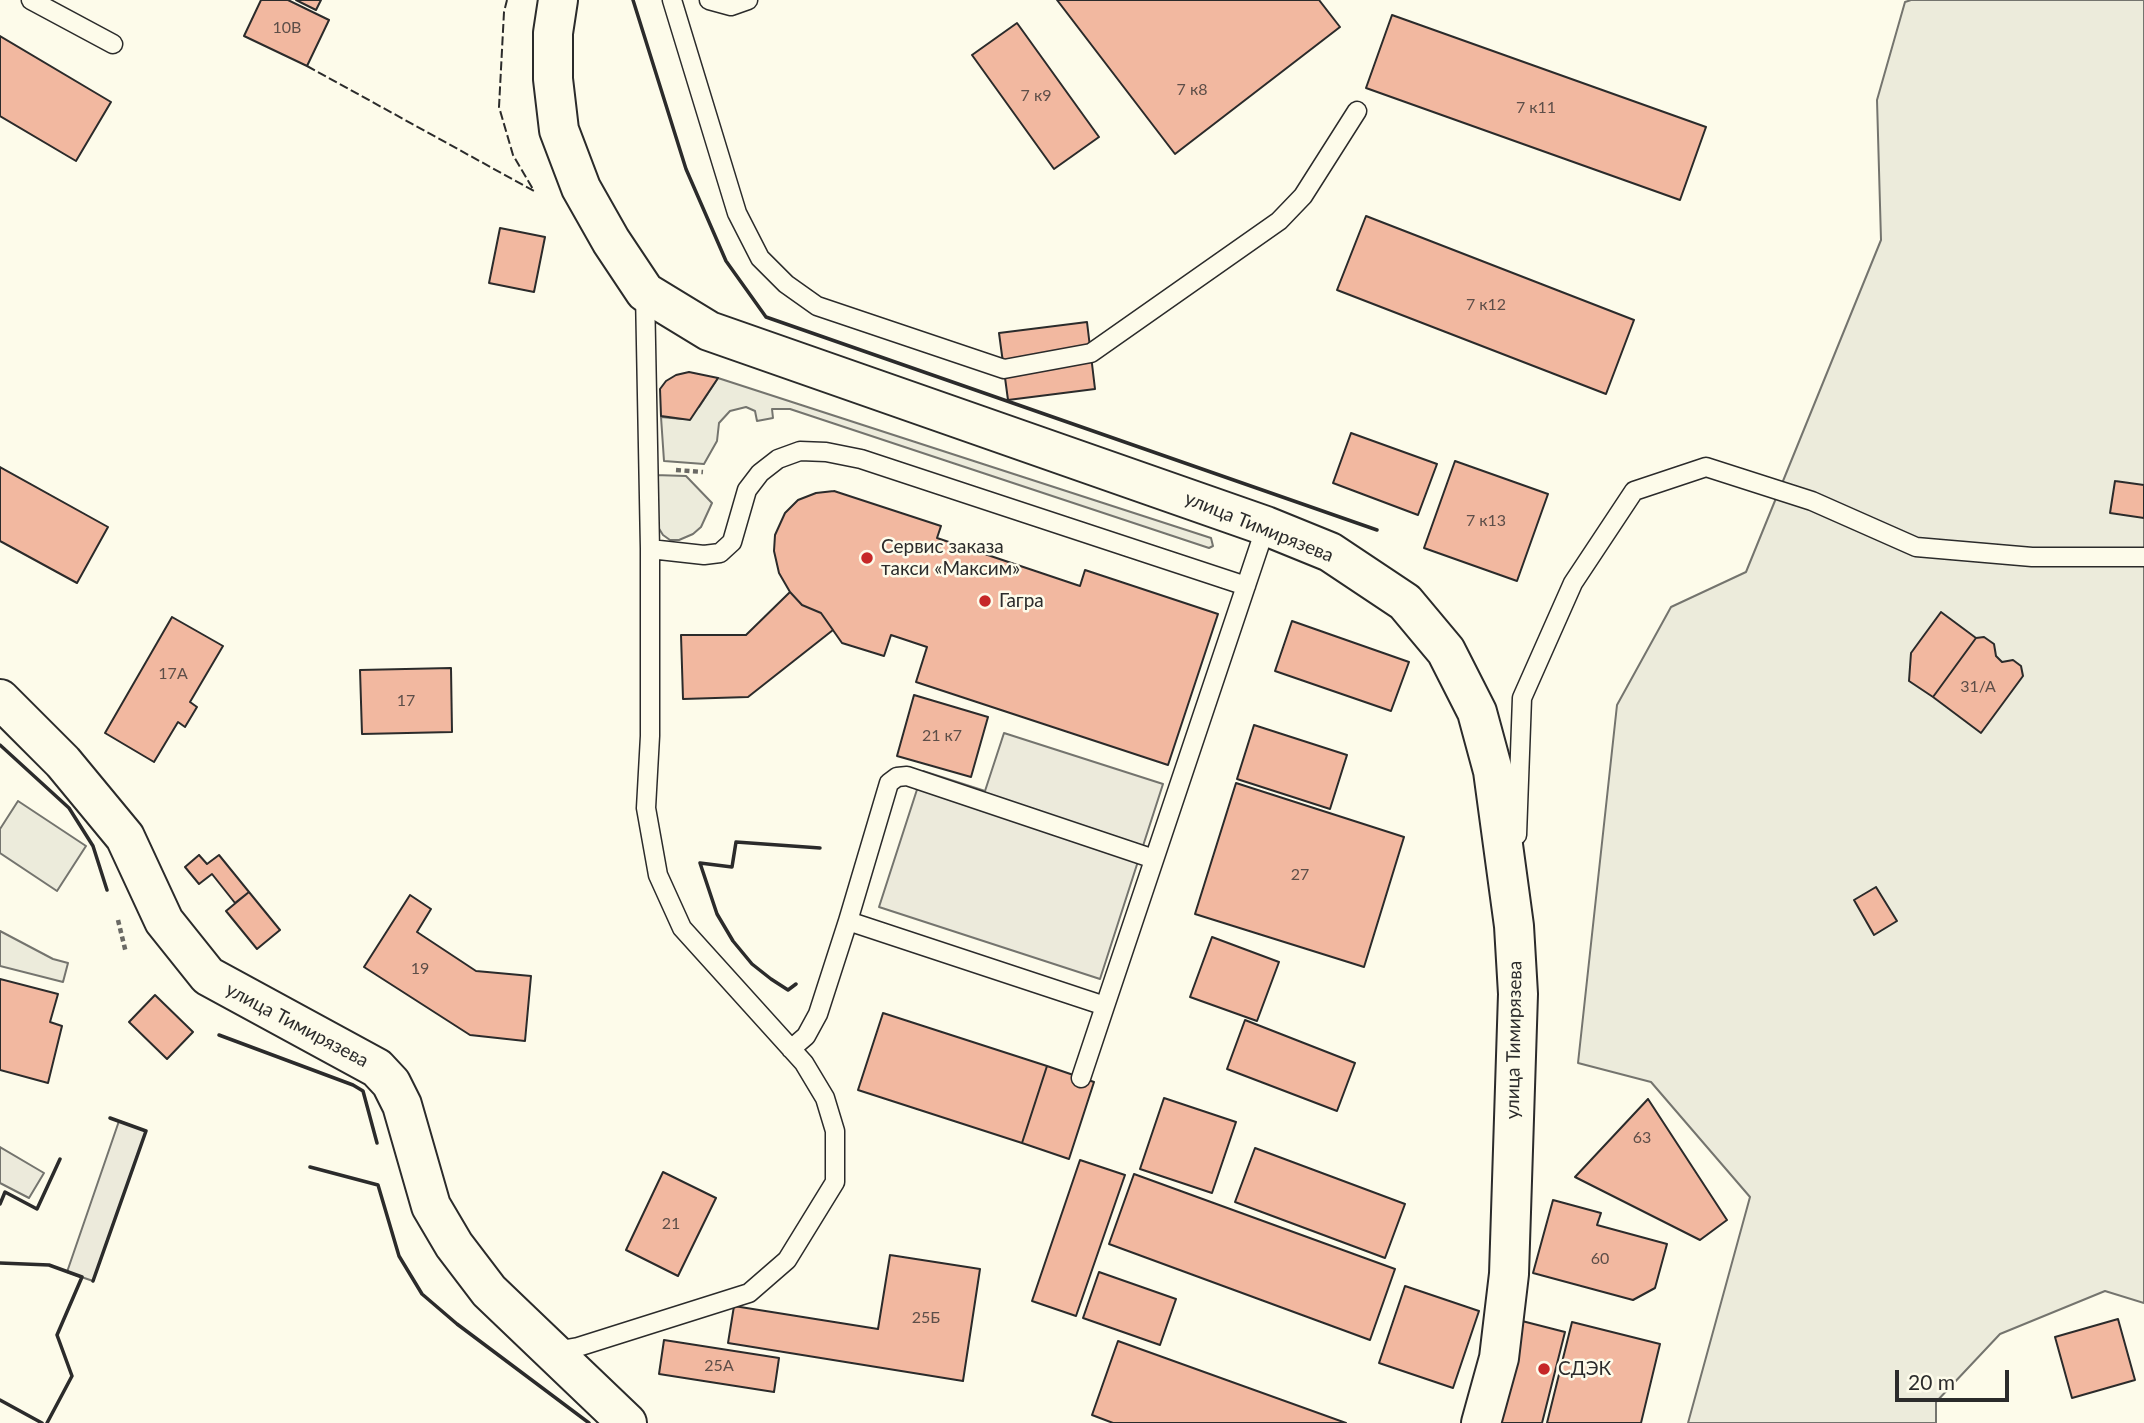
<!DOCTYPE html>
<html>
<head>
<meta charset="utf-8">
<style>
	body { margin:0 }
	#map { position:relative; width:2144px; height:1423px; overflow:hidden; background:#fdfbea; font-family:Lato,sans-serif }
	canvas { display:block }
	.scale { position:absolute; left:1895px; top:1370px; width:114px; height:32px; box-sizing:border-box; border:4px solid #2b2b2b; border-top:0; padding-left:9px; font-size:21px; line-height:24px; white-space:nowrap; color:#2b2b2b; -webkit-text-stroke:5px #fdfbea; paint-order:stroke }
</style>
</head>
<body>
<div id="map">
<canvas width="2144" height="1423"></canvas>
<div class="scale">20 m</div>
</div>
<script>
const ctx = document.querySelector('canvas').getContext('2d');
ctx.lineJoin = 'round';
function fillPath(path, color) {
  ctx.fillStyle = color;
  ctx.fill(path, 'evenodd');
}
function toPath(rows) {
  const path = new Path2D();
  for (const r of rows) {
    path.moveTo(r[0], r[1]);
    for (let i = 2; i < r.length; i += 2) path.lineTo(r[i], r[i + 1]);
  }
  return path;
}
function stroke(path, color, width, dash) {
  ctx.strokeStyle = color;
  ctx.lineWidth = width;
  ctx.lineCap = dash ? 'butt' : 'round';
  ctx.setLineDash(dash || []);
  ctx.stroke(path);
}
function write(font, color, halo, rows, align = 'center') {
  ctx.font = font + ' Lato,sans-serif';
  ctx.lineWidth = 5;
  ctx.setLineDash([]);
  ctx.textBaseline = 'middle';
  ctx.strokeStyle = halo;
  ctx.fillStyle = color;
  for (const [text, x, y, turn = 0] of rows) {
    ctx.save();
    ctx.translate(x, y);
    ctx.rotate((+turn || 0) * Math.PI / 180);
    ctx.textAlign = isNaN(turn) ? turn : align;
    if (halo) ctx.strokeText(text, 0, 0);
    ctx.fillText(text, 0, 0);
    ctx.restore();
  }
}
const green = toPath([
	[1911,0,2144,0,2144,1303,2105,1291,2000,1334,1936,1402,1936,1423,1688,1423,1750,1197,1651,1082,1578,1063,1617,705,1671,607,1746,572,1881,240,1877,100,1905,2,1911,0],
	[718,378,1211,538,1213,546,1209,548,790,409,772,409,773,418,757,421,755,411,746,407,730,411,719,423,717,441,704,464,664,461,661,417,682,419,689,403,699,407,718,378],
	[655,475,686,476,712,503,701,527,693,534,679,540,670,540,663,535,658,527,655,475],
	[18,801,86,846,57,891,0,853,0,829,18,801],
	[0,931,53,959,68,963,63,982,0,966,0,931]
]);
const parking = toPath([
	[1004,733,1163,784,1100,979,879,907,923,771,985,791,1004,733],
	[119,1121,146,1131,93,1281,67,1272,119,1121],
	[0,1147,44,1173,29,1198,0,1183,0,1147]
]);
const building = toPath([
	[261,0,288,0,329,20,307,66,244,36,261,0],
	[296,0,321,0,316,10,296,0],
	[1057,0,1319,0,1340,27,1175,154,1057,0],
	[1392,15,1706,127,1680,200,1366,88,1392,15],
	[1017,23,1099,137,1054,169,972,55,1017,23],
	[0,36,111,102,76,161,0,116,0,36],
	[1366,216,1634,320,1606,394,1337,290,1366,216],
	[500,228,545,237,534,292,489,283,500,228],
	[1087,322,1095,389,1008,400,999,333,1087,322],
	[689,372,718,378,690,420,661,416,660,389,666,381,676,375,689,372],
	[1351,433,1437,464,1418,515,1333,483,1351,433],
	[1455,461,1548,494,1517,581,1424,548,1455,461],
	[0,467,108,527,77,583,0,541,0,467],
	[2115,481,2144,485,2144,518,2110,513,2115,481],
	[834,491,941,526,937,538,1080,586,1085,570,1218,614,1168,765,916,682,927,647,891,635,884,656,842,643,821,613,802,605,790,592,779,573,774,551,775,535,785,513,798,500,816,493,834,491],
	[790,592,802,605,821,613,833,630,748,697,683,699,681,635,746,635,790,592],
	[1941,612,1976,638,1933,697,1909,681,1911,653,1941,612],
	[172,617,223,646,190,702,197,707,185,727,178,722,154,762,105,733,172,617],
	[1292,621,1409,662,1391,711,1275,671,1292,621],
	[1984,637,1994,644,1996,656,2002,662,2013,660,2021,666,2023,676,1981,733,1933,697,1976,638,1984,637],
	[451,668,452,732,362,734,360,670,451,668],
	[914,695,988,717,971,777,897,756,914,695],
	[1254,725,1347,755,1330,809,1237,779,1254,725],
	[1236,783,1404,837,1364,967,1195,914,1236,783],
	[199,855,207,864,219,855,249,892,235,903,212,874,199,884,185,867,199,855],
	[1876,887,1897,921,1874,935,1854,900,1876,887],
	[249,892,280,930,257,949,226,911,249,892],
	[410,895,431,909,417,932,476,971,531,976,525,1041,470,1035,364,967,410,895],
	[1212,937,1279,962,1257,1021,1190,997,1212,937],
	[0,979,58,994,50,1022,62,1026,48,1083,0,1070,0,979],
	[155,995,193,1032,167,1059,129,1022,155,995],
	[883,1013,1047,1066,1022,1143,858,1090,883,1013],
	[1245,1020,1355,1063,1337,1111,1227,1069,1245,1020],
	[1047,1066,1094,1082,1069,1159,1022,1143,1047,1066],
	[1164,1098,1236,1122,1212,1193,1140,1169,1164,1098],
	[1648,1099,1727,1220,1700,1240,1575,1177,1648,1099],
	[1255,1148,1405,1204,1385,1258,1235,1202,1255,1148],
	[1080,1160,1125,1175,1076,1316,1032,1301,1080,1160],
	[663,1172,716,1198,678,1276,626,1250,663,1172],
	[1134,1174,1395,1269,1370,1340,1109,1244,1134,1174],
	[1553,1200,1601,1213,1597,1225,1667,1244,1655,1288,1633,1300,1533,1273,1553,1200],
	[890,1255,980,1269,963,1381,728,1343,734,1306,878,1329,890,1255],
	[1099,1272,1176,1299,1160,1345,1083,1318,1099,1272],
	[1405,1286,1479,1311,1453,1388,1379,1363,1405,1286],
	[2118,1319,2135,1380,2072,1398,2055,1337,2118,1319],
	[1522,1321,1565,1332,1542,1423,1496,1423,1522,1321],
	[1572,1322,1660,1344,1641,1423,1547,1423,1572,1322],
	[664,1340,779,1358,774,1392,659,1374,664,1340],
	[1118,1341,1346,1423,1113,1423,1092,1415,1118,1341]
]);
const path = toPath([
	[676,470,703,472],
	[118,920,126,953]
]);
const lane = toPath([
	[31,0,113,44],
	[672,0,737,213,760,258,786,284,817,306,1004,369,1091,353,1279,221,1303,196,1357,111],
	[709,0,731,6,748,0],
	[650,549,704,555,720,553,732,542,747,490,760,473,778,459,800,451,826,452,861,459,1246,586],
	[1517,835,1522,698,1573,583,1634,491,1706,467,1812,501,1916,547,2032,557,2144,557],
	[848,921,889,783,897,777,907,776,1154,859],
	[1105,1006,1266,526],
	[791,1049,806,1036,818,1014,848,921,1105,1006,1081,1078],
	[555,1351,578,1347,749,1293,787,1260,835,1182,835,1131,825,1098,804,1063,682,928,658,875,646,808,650,736,650,549,645,292]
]);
const secondary = toPath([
	[558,0,553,33,553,79,559,130,581,188,611,241,645,292,709,331,1266,526,1330,552,1405,602,1446,651,1477,712,1493,771,1514,926,1518,994,1509,1274,1499,1358,1481,1423],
	[0,699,63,762,125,837,164,921,208,976,377,1068,391,1083,402,1105,431,1206,454,1245,489,1291,627,1423]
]);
const fence = toPath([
	[307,66,534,191,513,155,499,107,504,12,507,0]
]);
const wall = toPath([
	[633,0,686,169,726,261,766,317,1377,530],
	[0,745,69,808,93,846,107,890],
	[796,984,788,990,771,979,752,964,733,941,717,914,700,863,732,867,736,842,820,848],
	[219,1035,353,1085,363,1091,377,1143],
	[310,1167,378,1185,399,1256,422,1294,457,1324,589,1423],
	[0,1204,5,1192,37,1209,60,1159],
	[0,1263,49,1265,82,1277,57,1335,72,1376,47,1423],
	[93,1281,146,1131,110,1118],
	[0,1400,42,1423]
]);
const markers = [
	[867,558,7,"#c62828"],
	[985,601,7,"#c62828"],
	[1544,1369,7,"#c62828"]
];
const numberNames = [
	["10В",287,28],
	["7 к8",1192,90],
	["7 к9",1036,96],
	["7 к11",1536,108],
	["7 к12",1486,305],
	["7 к13",1486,521],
	["17А",173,674],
	["31/А",1978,687],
	["17",406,701],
	["21 к7",942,736],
	["27",1300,875],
	["19",420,969],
	["63",1642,1138],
	["21",671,1224],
	["60",1600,1259],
	["25Б",926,1318],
	["25А",719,1366]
];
const streetNames = [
	["улица Тимирязева",1259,527,22],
	["улица Тимирязева",297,1025,28],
	["улица Тимирязева",1514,1040,-89]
];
const poiNames = [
	["Сервис заказа",881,547],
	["такси «Максим»",881,569],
	["Гагра",999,601],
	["СДЭК",1558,1369]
];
fillPath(green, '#ecebdb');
stroke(green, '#74746e', 2);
fillPath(parking, '#eceadb');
stroke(parking, '#74746e', 2);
fillPath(building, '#f2b8a0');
stroke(building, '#2b2b2b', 2);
stroke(lane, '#2b2b2b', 21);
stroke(secondary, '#2b2b2b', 42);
stroke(path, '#6a6964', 4.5, [5, 3.5]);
stroke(lane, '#fdfbea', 18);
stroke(secondary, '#fdfbea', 38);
stroke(fence, '#2b2b2b', 2, [9, 3.5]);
stroke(wall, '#2b2b2b', 3.5);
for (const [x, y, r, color] of markers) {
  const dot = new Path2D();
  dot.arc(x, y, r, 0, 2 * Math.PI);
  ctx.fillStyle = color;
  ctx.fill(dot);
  stroke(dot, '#fdfbea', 2.5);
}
write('16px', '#5d4e48', null, numberNames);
write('19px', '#2b2b2b', '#fdfbea', streetNames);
write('19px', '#2b2b2b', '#fdfbea', poiNames, 'left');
</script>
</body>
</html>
